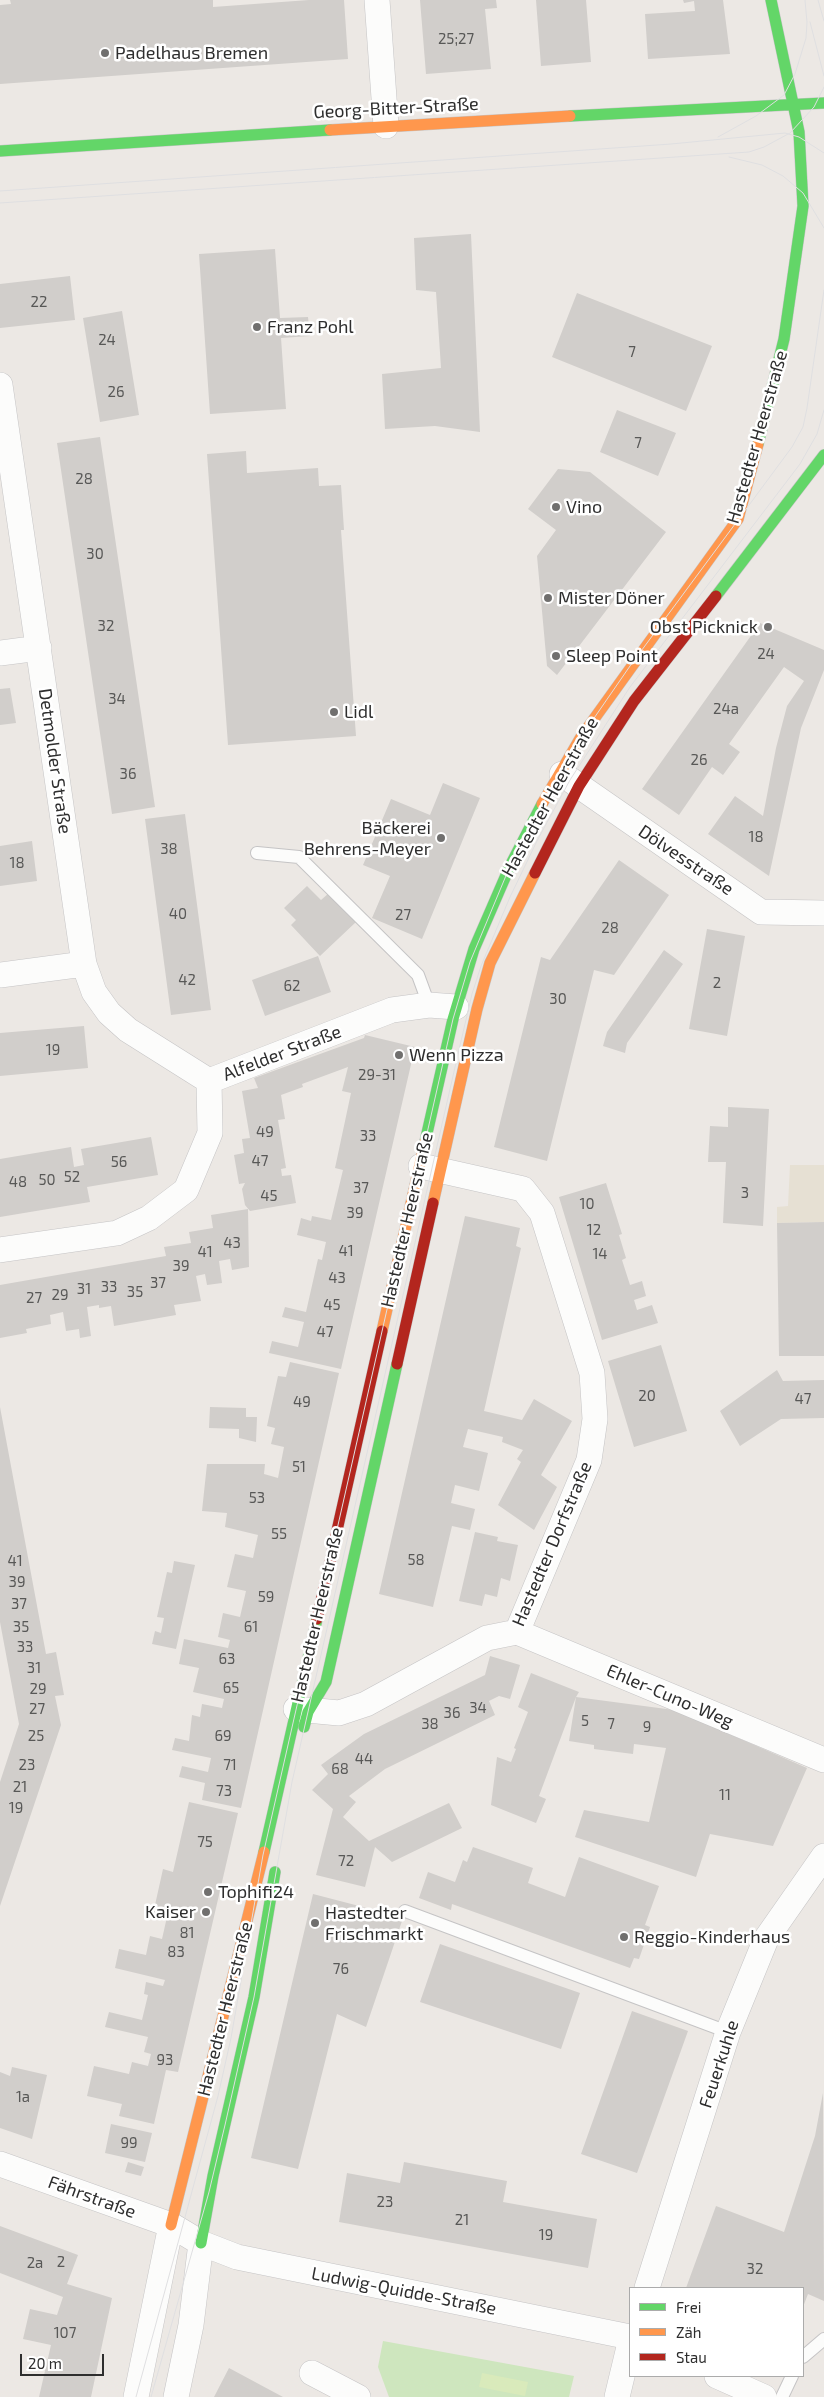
<!DOCTYPE html>
<html>
<head>
<meta charset="utf-8">
<style>
	body { margin:0 }
	#map { position:relative; width:824px; height:2397px; overflow:hidden; background:#ece8e4; font-family:"Exo 2",sans-serif }
	canvas { display:block }
	.legend { position:absolute; left:629px; top:2287px; width:175px; height:90px; box-sizing:border-box; background:#fff; border:1px solid #ababab; margin:0; padding:6px 9px; list-style:none; font-size:15px; color:#2e2e2e }
	.legend li { display:flex; align-items:center; gap:10px; height:25px }
	.legend b { width:25px; border:1px solid #ababab }
	.scale { position:absolute; left:20px; top:2354px; width:84px; height:22px; box-sizing:border-box; border:2px solid #2e2e2e; border-top:0; padding-left:6px; font-size:15px; line-height:18px; white-space:nowrap; color:#2e2e2e; -webkit-text-stroke:4px #fff; paint-order:stroke }
</style>
</head>
<body>
<div id="map">
<canvas width="824" height="2397"></canvas>
<ul class="legend">
<li><b style="height:6px;background:#63d668"></b>Frei</li>
<li><b style="height:6px;background:#ff974d"></b>Zäh</li>
<li><b style="height:6px;background:#b3261e"></b>Stau</li>
</ul>
<div class="scale">20 m</div>
</div>
<script>
const ctx = document.querySelector('canvas').getContext('2d');
ctx.lineJoin = 'round';
function fillPath(path, color) {
  ctx.fillStyle = color;
  ctx.fill(path, 'evenodd');
}
function toPath(rows) {
  const path = new Path2D();
  for (const r of rows) {
    path.moveTo(r[0], r[1]);
    for (let i = 2; i < r.length; i += 2) path.lineTo(r[i], r[i + 1]);
  }
  return path;
}
function stroke(path, color, width, dash) {
  ctx.strokeStyle = color;
  ctx.lineWidth = width;
  ctx.lineCap = dash ? 'butt' : 'round';
  ctx.setLineDash(dash || []);
  ctx.stroke(path);
}
function write(font, color, halo, rows, align = 'center') {
  ctx.font = font + ' "Exo 2",sans-serif';
  ctx.lineWidth = 5;
  ctx.setLineDash([]);
  ctx.textBaseline = 'middle';
  ctx.strokeStyle = halo;
  ctx.fillStyle = color;
  for (const [text, x, y, turn = 0] of rows) {
    ctx.save();
    ctx.translate(x, y);
    ctx.rotate((+turn || 0) * Math.PI / 180);
    ctx.textAlign = isNaN(turn) ? turn : align;
    if (halo) ctx.strokeText(text, 0, 0);
    ctx.fillText(text, 0, 0);
    ctx.restore();
  }
}
const education = toPath([
	[790,1165,824,1165,824,1222,777,1223,777,1207,788,1206]
]);
const green = toPath([
	[383,2341,574,2376,569,2397,389,2397,378,2367]
]);
const pitch = toPath([
	[482,2373,528,2382,525,2396,479,2387]
]);
const building = toPath([
	[10,0,213,0,213,7,309,0,344,0,348,59,0,84,0,5,11,4],
	[420,0,496,0,497,8,485,9,491,69,426,74],
	[536,0,586,0,591,62,541,66],
	[683,0,723,0,730,54,648,59,645,14,695,11,694,1,684,3],
	[471,234,480,432,435,426,385,429,382,374,441,368,436,292,416,290,414,238],
	[275,249,280,318,308,317,310,336,281,338,286,409,210,414,199,254],
	[70,276,75,320,0,328,0,284],
	[577,293,712,346,686,411,552,357],
	[122,311,139,415,100,422,83,318],
	[617,410,676,433,658,476,600,452],
	[100,437,155,807,112,814,57,443],
	[246,451,247,473,318,468,319,486,341,485,344,530,341,530,356,736,228,745,207,454],
	[558,469,590,472,666,532,557,675,547,666,537,556,556,530,528,509],
	[760,623,824,650,824,670,801,728,769,876,708,834,735,796,763,816,776,748,787,706,804,681,784,667,729,744,740,752,723,775,712,767,679,815,642,789],
	[10,688,16,723,0,725,0,689],
	[443,783,480,798,422,939,372,918,390,876,363,865,391,799,430,815],
	[185,814,211,1010,171,1015,145,819],
	[32,841,37,881,0,886,0,846],
	[619,860,669,895,614,975,594,970,547,1161,494,1147,541,957,550,960],
	[307,886,321,900,329,893,356,922,320,956,291,925,296,920,284,908],
	[707,929,745,936,727,1036,689,1029],
	[664,950,683,964,627,1043,625,1053,603,1046,607,1032],
	[318,956,331,992,265,1016,252,980],
	[84,1026,88,1068,0,1076,0,1033],
	[365,1035,415,1047,341,1369,269,1353,272,1341,298,1347,304,1322,282,1317,285,1307,306,1312,318,1259,322,1260,326,1242,297,1235,301,1218,311,1221,312,1216,331,1220,343,1170,335,1168,351,1093,342,1091,348,1067,302,1084,303,1087,281,1095,285,1119,278,1120,286,1168,281,1169,282,1176,291,1175,296,1203,250,1211,245,1205,242,1189,245,1183,239,1184,234,1155,244,1153,242,1139,250,1138,242,1091,258,1088,254,1078,364,1038],
	[728,1107,769,1109,763,1226,723,1223,726,1162,708,1162,710,1126,728,1127],
	[151,1137,158,1175,87,1187,90,1202,0,1217,0,1159,71,1147,74,1167,84,1165,81,1149],
	[606,1183,622,1234,619,1235,626,1258,622,1260,630,1285,642,1281,646,1296,634,1300,637,1310,652,1305,658,1323,602,1340,559,1197],
	[248,1209,249,1267,232,1270,230,1259,219,1261,222,1283,207,1285,205,1274,196,1276,201,1301,174,1305,176,1315,114,1326,111,1306,99,1308,99,1305,87,1307,91,1336,80,1338,79,1329,66,1331,63,1312,50,1315,51,1324,26,1329,27,1333,0,1338,0,1285,166,1256,164,1247,191,1243,189,1232,213,1228,211,1215],
	[465,1216,520,1228,516,1246,521,1248,484,1411,522,1420,534,1399,572,1421,541,1475,557,1487,534,1530,498,1505,521,1462,517,1459,523,1450,502,1442,503,1437,468,1429,463,1447,488,1453,479,1491,455,1485,451,1503,475,1509,470,1530,452,1526,433,1607,379,1594],
	[824,1222,824,1356,779,1356,777,1223],
	[661,1345,687,1431,634,1447,608,1361],
	[290,1362,339,1373,241,1808,202,1800,205,1783,179,1777,182,1766,208,1772,211,1758,172,1750,175,1738,189,1741,192,1715,200,1717,202,1704,222,1708,224,1699,193,1692,199,1668,179,1664,184,1639,228,1648,230,1640,218,1637,223,1613,240,1617,246,1591,227,1587,235,1554,253,1558,258,1535,225,1527,227,1513,202,1511,207,1464,265,1464,264,1474,278,1478,284,1447,271,1444,275,1428,267,1426,278,1376,286,1377],
	[777,1370,783,1381,824,1380,824,1418,781,1419,740,1446,720,1411],
	[0,1407,46,1654,56,1652,64,1695,55,1696,61,1725,0,1906,0,1782,19,1724,0,1622],
	[210,1407,246,1408,246,1417,257,1417,256,1442,239,1438,239,1429,209,1428],
	[475,1532,498,1537,497,1541,518,1545,510,1581,501,1578,497,1597,485,1594,482,1606,459,1601],
	[174,1561,195,1565,176,1649,152,1644,155,1631,161,1633,164,1618,157,1617,167,1572,172,1573],
	[490,1656,520,1665,510,1699,499,1696,489,1701,495,1715,385,1769,349,1796,356,1802,343,1817,369,1841,449,1803,462,1828,392,1862,375,1847,365,1887,316,1875,333,1809,312,1790,328,1774,321,1765,364,1734,485,1675],
	[531,1673,579,1692,576,1697,674,1710,807,1768,773,1846,710,1834,696,1877,575,1837,584,1810,649,1822,666,1748,634,1744,633,1754,594,1749,594,1745,569,1741,576,1697,539,1796,546,1799,536,1823,491,1805,497,1757,511,1762,516,1749,514,1748,528,1712,518,1707],
	[189,1802,238,1813,178,2072,166,2070,154,2124,119,2116,122,2104,87,2096,94,2066,129,2074,132,2062,148,2066,151,2054,144,2052,148,2037,105,2027,109,2012,142,2020,148,1995,144,1994,146,1982,163,1986,165,1980,115,1968,119,1949,146,1955,150,1936,162,1939,167,1917,153,1914,163,1869,173,1872],
	[473,1847,533,1868,528,1883,565,1897,579,1857,659,1886,645,1925,650,1927,639,1959,634,1958,630,1968,452,1904,451,1910,419,1898,428,1872,455,1882,463,1860,467,1862],
	[313,1894,363,1907,402,1921,366,2027,337,2014,298,2169,251,2158],
	[440,1944,580,1993,561,2049,420,2002],
	[632,2011,688,2031,637,2173,581,2154],
	[12,2067,47,2075,32,2139,0,2128,0,2072,10,2076],
	[823,2093,824,2301,808,2294,803,2307,803,2288,686,2288,716,2206,784,2232,815,2136],
	[111,2124,152,2133,145,2162,105,2153],
	[128,2162,144,2167,141,2176,125,2172],
	[404,2162,507,2181,503,2202,597,2219,588,2268,339,2222,347,2173,400,2183],
	[0,2226,78,2255,67,2284,112,2298,91,2397,39,2397,51,2345,23,2339,30,2309,57,2315,63,2297,0,2273],
	[229,2368,283,2397,214,2397]
]);
const lane = toPath([
	[257,853,299,857,418,975,429,1005],
	[405,1911,728,2032],
	[803,2357,824,2339],
	[782,2397,792,2376]
]);
const street = toPath([
	[377,0,386,126],
	[0,385,84,964,94,992,109,1013,128,1030,209,1081],
	[0,653,39,648],
	[562,774,761,912,824,913],
	[0,975,84,964],
	[209,1081,392,1010,429,1005,456,1007],
	[421,1166,523,1189,542,1213,592,1373,595,1419,589,1460,517,1632],
	[0,1250,117,1233,149,1218,186,1190,210,1133,209,1081],
	[517,1632,824,1760],
	[296,1709,339,1713,366,1704,487,1638,517,1632],
	[0,2164,171,2225,201,2243,237,2257,630,2337],
	[647,2288,728,2032,766,1939,824,1856],
	[312,2373,358,2397],
	[717,2376,764,2397],
	[136,2397,171,2225],
	[176,2397,191,2325,201,2243],
	[617,2397,630,2343]
]);
const fast = toPath([
	[570,116,824,103],
	[0,151,330,130],
	[758,444,784,339,803,206,799,132,771,0],
	[716,596,824,455],
	[425,1142,453,1019,474,949,510,866,542,804],
	[304,1727,308,1712,326,1682,397,1364],
	[264,1852,317,1619],
	[201,2243,213,2176,254,1997,275,1872]
]);
const slow = toPath([
	[330,130,570,116],
	[542,804,581,737,738,519,758,444],
	[433,1203,477,1009,490,963,535,873],
	[382,1331,425,1142],
	[171,2225,264,1852]
]);
const jam = toPath([
	[535,873,579,786,634,701,716,596],
	[397,1364,433,1203],
	[317,1619,382,1331]
]);
const tram = toPath([
	[818,0,824,21],
	[810,22,824,76],
	[718,137,756,116,784,95,795,74,806,38,807,22,805,0],
	[729,157,762,165,783,176,803,193,824,228],
	[0,191,671,144,785,133,799,137,824,153],
	[0,203,749,152,764,147,790,133,814,107,824,87],
	[136,2397,218,2096,231,2038,263,1855,453,1019,470,962,510,866,533,820,581,737,630,666,792,447,803,427,807,408,824,290],
	[151,2397,209,2192,225,2125,254,1997,292,1782,458,1054,472,994,481,966,510,897,537,841,570,780,630,687,800,464,817,434,824,410]
]);
const markers = [
	[105,53,5,"#706f6e"],
	[257,327,5,"#706f6e"],
	[556,507,5,"#706f6e"],
	[548,598,5,"#706f6e"],
	[768,627,5,"#706f6e"],
	[556,656,5,"#706f6e"],
	[334,712,5,"#706f6e"],
	[441,838,5,"#706f6e"],
	[399,1055,5,"#706f6e"],
	[208,1892,5,"#706f6e"],
	[206,1912,5,"#706f6e"],
	[315,1923,5,"#706f6e"],
	[624,1937,5,"#706f6e"]
];
const numberNames = [
	["25;27",456,39],
	["22",39,302],
	["24",107,340],
	["7",632,352],
	["26",116,392],
	["7",638,443],
	["28",84,479],
	["30",95,554],
	["32",106,626],
	["24",766,654],
	["34",117,699],
	["24a",726,709],
	["26",699,760],
	["36",128,774],
	["18",756,837],
	["38",169,849],
	["18",17,863],
	["40",178,914],
	["27",403,915],
	["28",610,928],
	["42",187,980],
	["2",717,983],
	["62",292,986],
	["30",558,999],
	["19",53,1050],
	["29-31",377,1075],
	["49",265,1132],
	["33",368,1136],
	["47",260,1161],
	["56",119,1162],
	["52",72,1177],
	["50",47,1180],
	["48",18,1182],
	["37",361,1188],
	["3",745,1193],
	["45",269,1196],
	["10",587,1204],
	["39",355,1213],
	["12",594,1230],
	["43",232,1243],
	["41",346,1251],
	["41",205,1252],
	["14",600,1254],
	["39",181,1266],
	["43",337,1278],
	["37",158,1283],
	["33",109,1287],
	["31",84,1289],
	["35",135,1292],
	["29",60,1295],
	["27",34,1298],
	["45",332,1305],
	["47",325,1332],
	["20",647,1396],
	["47",803,1399],
	["49",302,1402],
	["51",299,1467],
	["53",257,1498],
	["55",279,1534],
	["58",416,1560],
	["41",15,1561],
	["39",17,1582],
	["59",266,1597],
	["37",19,1604],
	["35",21,1627],
	["61",251,1627],
	["33",25,1647],
	["63",227,1659],
	["31",34,1668],
	["65",231,1688],
	["29",38,1689],
	["34",478,1708],
	["27",37,1709],
	["36",452,1713],
	["5",585,1721],
	["38",430,1724],
	["7",611,1724],
	["9",647,1727],
	["25",36,1736],
	["69",223,1736],
	["44",364,1759],
	["23",27,1765],
	["71",230,1765],
	["68",340,1769],
	["21",20,1787],
	["73",224,1791],
	["11",725,1795],
	["19",16,1808],
	["75",205,1842],
	["72",346,1861],
	["81",187,1933],
	["83",176,1952],
	["76",341,1969],
	["93",165,2060],
	["1a",23,2097],
	["99",129,2143],
	["23",385,2202],
	["21",462,2220],
	["19",546,2235],
	["2",61,2262],
	["2a",35,2263],
	["32",755,2269],
	["107",65,2333]
];
const poiNames = [
	["Padelhaus Bremen",115,53],
	["Franz Pohl",267,327],
	["Vino",566,507],
	["Mister Döner",558,598],
	["Obst Picknick",758,627,"right"],
	["Sleep Point",566,656],
	["Lidl",344,712],
	["Bäckerei",431,828,"right"],
	["Behrens-Meyer",431,849,"right"],
	["Wenn Pizza",409,1055],
	["Tophifi24",218,1892],
	["Kaiser",196,1912,"right"],
	["Hastedter",325,1913],
	["Frischmarkt",325,1934],
	["Reggio-Kinderhaus",634,1937]
];
const streetNames = [
	["Georg-Bitter-Straße",396,108,-3],
	["Hastedter Heerstraße",757,437,-74],
	["Detmolder Straße",55,761,82],
	["Hastedter Heerstraße",550,797,-61],
	["Dölvesstraße",686,860,34],
	["Alfelder Straße",282,1053,-21],
	["Hastedter Heerstraße",407,1220,-77],
	["Hastedter Dorfstraße",552,1544,-67],
	["Hastedter Heerstraße",317,1615,-77],
	["Ehler-Cuno-Weg",670,1696,23],
	["Hastedter Heerstraße",225,2009,-76],
	["Feuerkuhle",719,2064,-72],
	["Fährstraße",92,2197,20],
	["Ludwig-Quidde-Straße",404,2291,11]
];
fillPath(education, '#e6e0d3');
fillPath(green, '#cee6be');
fillPath(pitch, '#d9eabb');
fillPath(building, '#d1cecb');
stroke(lane, '#c5c4c5', 14);
stroke(street, '#c5c4c5', 26);
stroke(fast, '#c5c4c5', 12);
stroke(slow, '#c5c4c5', 12);
stroke(jam, '#c5c4c5', 12);
stroke(lane, '#fcfcfb', 12);
stroke(street, '#fcfcfb', 25);
stroke(fast, '#63d668', 11);
stroke(slow, '#ff974d', 11);
stroke(jam, '#b3261e', 11);
stroke(tram, '#dfdfe1', 1);
for (const [x, y, r, color] of markers) {
  const dot = new Path2D();
  dot.arc(x, y, r, 0, 2 * Math.PI);
  ctx.fillStyle = color;
  ctx.fill(dot);
  stroke(dot, '#fff', 2);
}
write('15px', '#585857', null, numberNames);
write('18px', '#2e2e2e', '#fff', poiNames, 'left');
write('18px', '#2e2e2e', '#fff', streetNames);
</script>
</body>
</html>
